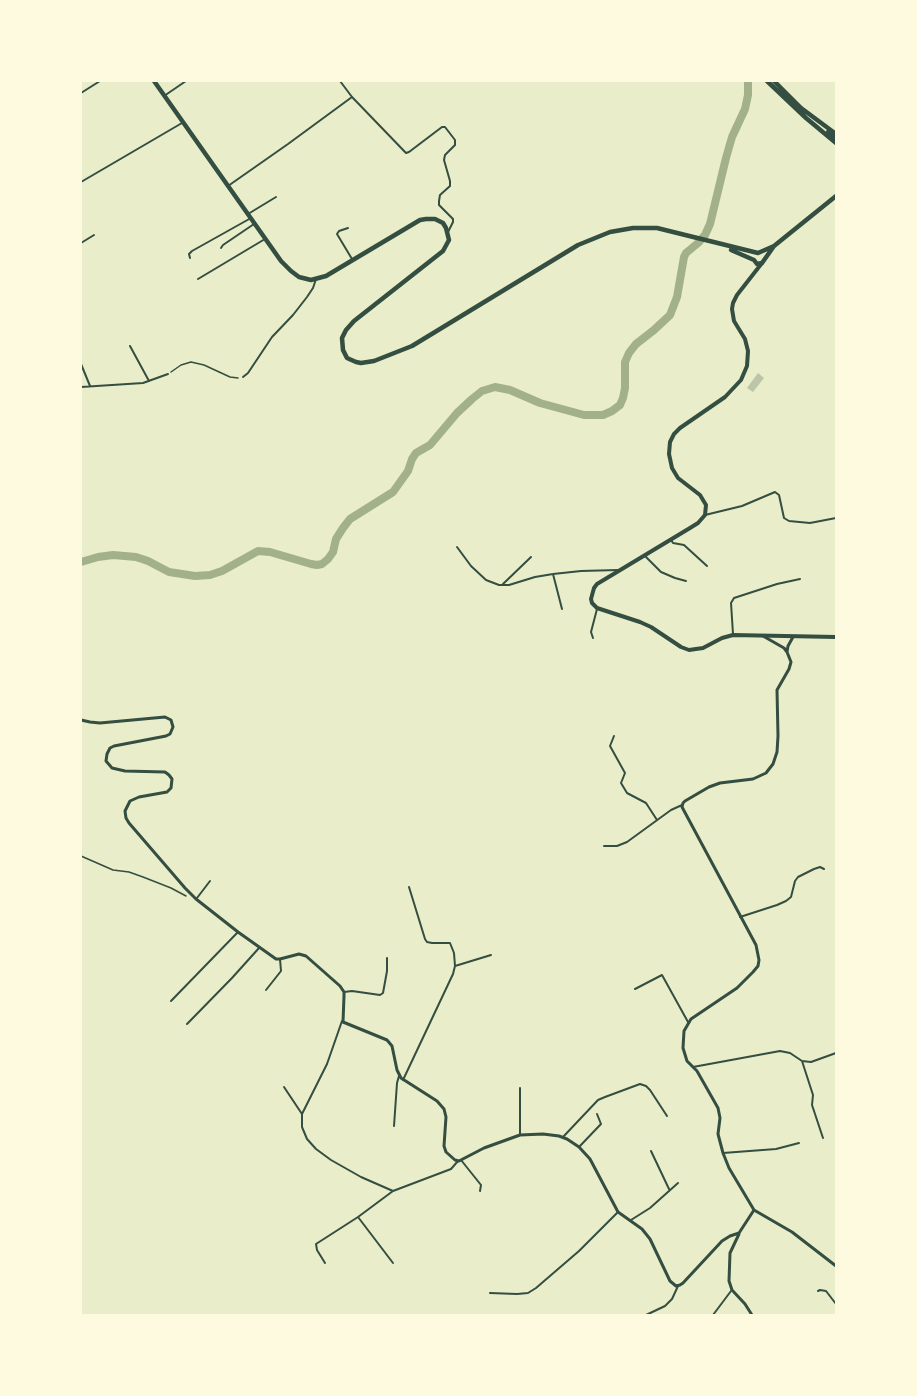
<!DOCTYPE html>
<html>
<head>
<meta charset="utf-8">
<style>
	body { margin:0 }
	#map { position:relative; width:917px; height:1396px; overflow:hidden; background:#e9edc9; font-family:Merriweather,serif }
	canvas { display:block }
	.frame { position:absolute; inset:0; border:82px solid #fefae0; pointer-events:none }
</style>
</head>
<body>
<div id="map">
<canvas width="917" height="1396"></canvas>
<div class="frame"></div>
</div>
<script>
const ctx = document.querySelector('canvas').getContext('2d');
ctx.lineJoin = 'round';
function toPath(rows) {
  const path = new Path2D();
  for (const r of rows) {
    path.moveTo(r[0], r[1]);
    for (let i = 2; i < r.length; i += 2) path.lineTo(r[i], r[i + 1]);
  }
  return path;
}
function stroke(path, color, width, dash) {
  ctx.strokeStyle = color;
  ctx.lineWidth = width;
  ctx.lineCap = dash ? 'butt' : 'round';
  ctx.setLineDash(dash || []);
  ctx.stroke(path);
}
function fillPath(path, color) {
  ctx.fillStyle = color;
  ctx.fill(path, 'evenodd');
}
const river = toPath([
	[81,562,98,557,113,555,136,557,148,561,169,572,195,576,210,575,222,571,258,551,270,552,311,564,317,565,322,564,328,559,333,552,336,539,343,528,350,519,393,492,408,471,412,459,416,453,430,445,457,413,472,399,482,391,495,387,510,390,540,403,584,415,603,415,612,411,620,405,623,398,625,388,625,362,629,353,636,344,654,330,670,315,677,297,684,257,686,253,698,243,705,235,710,224,726,158,732,137,745,109,748,95,748,81]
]);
const building = toPath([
	[758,373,764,378,753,392,747,388]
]);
const path = toPath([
	[171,372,181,365,191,362,204,365,230,377,238,378],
	[81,856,113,870,129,872,143,877,171,888,186,896]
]);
const minor = toPath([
	[340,81,352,97,406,153,409,152,442,127,445,127,455,140,455,145,445,155,444,160,450,181,450,186,440,195,439,201,439,205,453,219,453,222,448,232],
	[81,93,100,81],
	[164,96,186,81],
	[81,182,182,123],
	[228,186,288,144,352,97],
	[248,214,276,197],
	[348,228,339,231,337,234,352,259],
	[81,243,94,235],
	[221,248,223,245,254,224],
	[190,258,189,254,192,251,251,218],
	[198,279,265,239],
	[130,346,149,381],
	[81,364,90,386],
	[243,377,248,373,272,337,293,315,307,297,313,288,316,279],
	[81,387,143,383,168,374],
	[705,515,742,506,775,492,779,495,784,518,789,521,810,523,836,518],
	[671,540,673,543,684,545,707,566],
	[457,547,471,566,486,580,499,585,509,585,535,577,553,574,581,571,618,570],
	[645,556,661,572,675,578,686,581],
	[553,574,562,609],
	[503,584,531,557],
	[733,634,731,603,734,598,777,584,800,579],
	[593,638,591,632,597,609],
	[614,736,610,746,625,773,621,783,627,793,646,803,657,820],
	[604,846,617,846,627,842,671,810,682,805],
	[197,898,210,881],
	[740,917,777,905,786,901,791,897,795,881,798,877,814,869,820,867,824,869],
	[455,966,491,955],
	[635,989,662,975,688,1022],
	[266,990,281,971,280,959],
	[344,992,352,991,380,995,383,993,387,971,387,958],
	[171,1001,238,932],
	[342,1021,327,1064,302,1114,302,1127,307,1139,316,1149,331,1160,361,1177,393,1191],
	[187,1024,232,978,259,948],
	[802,1061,813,1095,812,1105,823,1138],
	[693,1067,780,1051,790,1053,802,1061,811,1062,836,1053],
	[403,1080,453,974,455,966,454,953,450,943,432,943,427,942,425,939,409,887],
	[284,1087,302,1114],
	[520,1088,520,1135],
	[394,1126,397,1083,399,1076],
	[563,1137,598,1100,605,1097,640,1084,646,1086,650,1090,667,1116],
	[579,1147,601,1124,597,1114],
	[651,1151,669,1189],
	[723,1153,776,1149,799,1143],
	[461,1160,481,1185,480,1191],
	[358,1217,393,1263],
	[631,1220,650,1208,678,1183],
	[325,1263,317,1250,316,1244,358,1217,393,1191,451,1169,458,1161],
	[818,1291,820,1290,826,1291,836,1304],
	[490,1293,517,1294,528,1293,536,1288,579,1251,618,1212],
	[646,1315,665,1306,672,1299,678,1286],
	[713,1315,731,1291]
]);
const tertiary = toPath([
	[763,636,784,648,787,652,791,662,789,669,777,690,778,736,777,752,773,764,766,773,753,779,720,783,709,787,685,801,683,803,682,807,756,945,759,960,758,966,753,972,737,988,691,1019,684,1031,683,1048,687,1061,697,1071,718,1108,720,1118,718,1134,723,1153,729,1168,754,1210,792,1232,836,1266],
	[787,652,788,646,793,637],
	[81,720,90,722,100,723,165,717,171,720,173,727,170,734,166,736,114,746,110,748,107,754,106,761,112,768,125,771,165,772,169,775,172,779,171,788,167,792,139,797,130,801,125,811,126,818,129,823,185,888,196,899,238,932,276,959,280,959,299,954,306,956,340,986,344,992,344,996,343,1022,387,1040,392,1046,397,1070,401,1078,437,1101,444,1109,446,1117,444,1146,446,1152,455,1160,459,1161,484,1148,520,1135,543,1134,559,1136,567,1139,579,1147,590,1159,618,1212,642,1229,650,1239,670,1281,676,1286,680,1285,683,1283,722,1241,730,1236,739,1233,754,1210],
	[739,1234,730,1253,729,1281,732,1290,745,1304,752,1315]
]);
const secondary = toPath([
	[762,263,737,295,733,303,732,309,734,321,745,339,748,351,747,366,741,380,725,397,680,428,674,434,670,442,669,454,672,468,678,478,700,495,706,505,705,515,698,523,690,528,597,584,594,588,591,599,592,603,597,608,640,622,651,627,681,647,689,650,703,648,722,638,733,635,836,637]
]);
const primary = toPath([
	[154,81,281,261,291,271,299,277,311,280,326,276,420,220,426,219,435,219,443,223,446,228,449,240,443,251,354,321,346,330,342,338,343,350,347,358,356,362,361,363,374,361,412,346,578,245,610,232,633,228,657,228,758,253,774,246],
	[731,250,754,260,757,264,762,263,774,246,836,196]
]);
const trunk = toPath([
	[767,81,806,118,836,143],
	[774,81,801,108,836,134],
	[828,132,836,138]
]);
stroke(river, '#a3b18a', 8);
fillPath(building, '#bcc5a7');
stroke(path, '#344e41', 1.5);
stroke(minor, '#344e41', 2);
stroke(tertiary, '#344e41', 3);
stroke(secondary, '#344e41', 4);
stroke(primary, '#344e41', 4.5);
stroke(trunk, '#344e41', 4.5);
</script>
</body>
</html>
